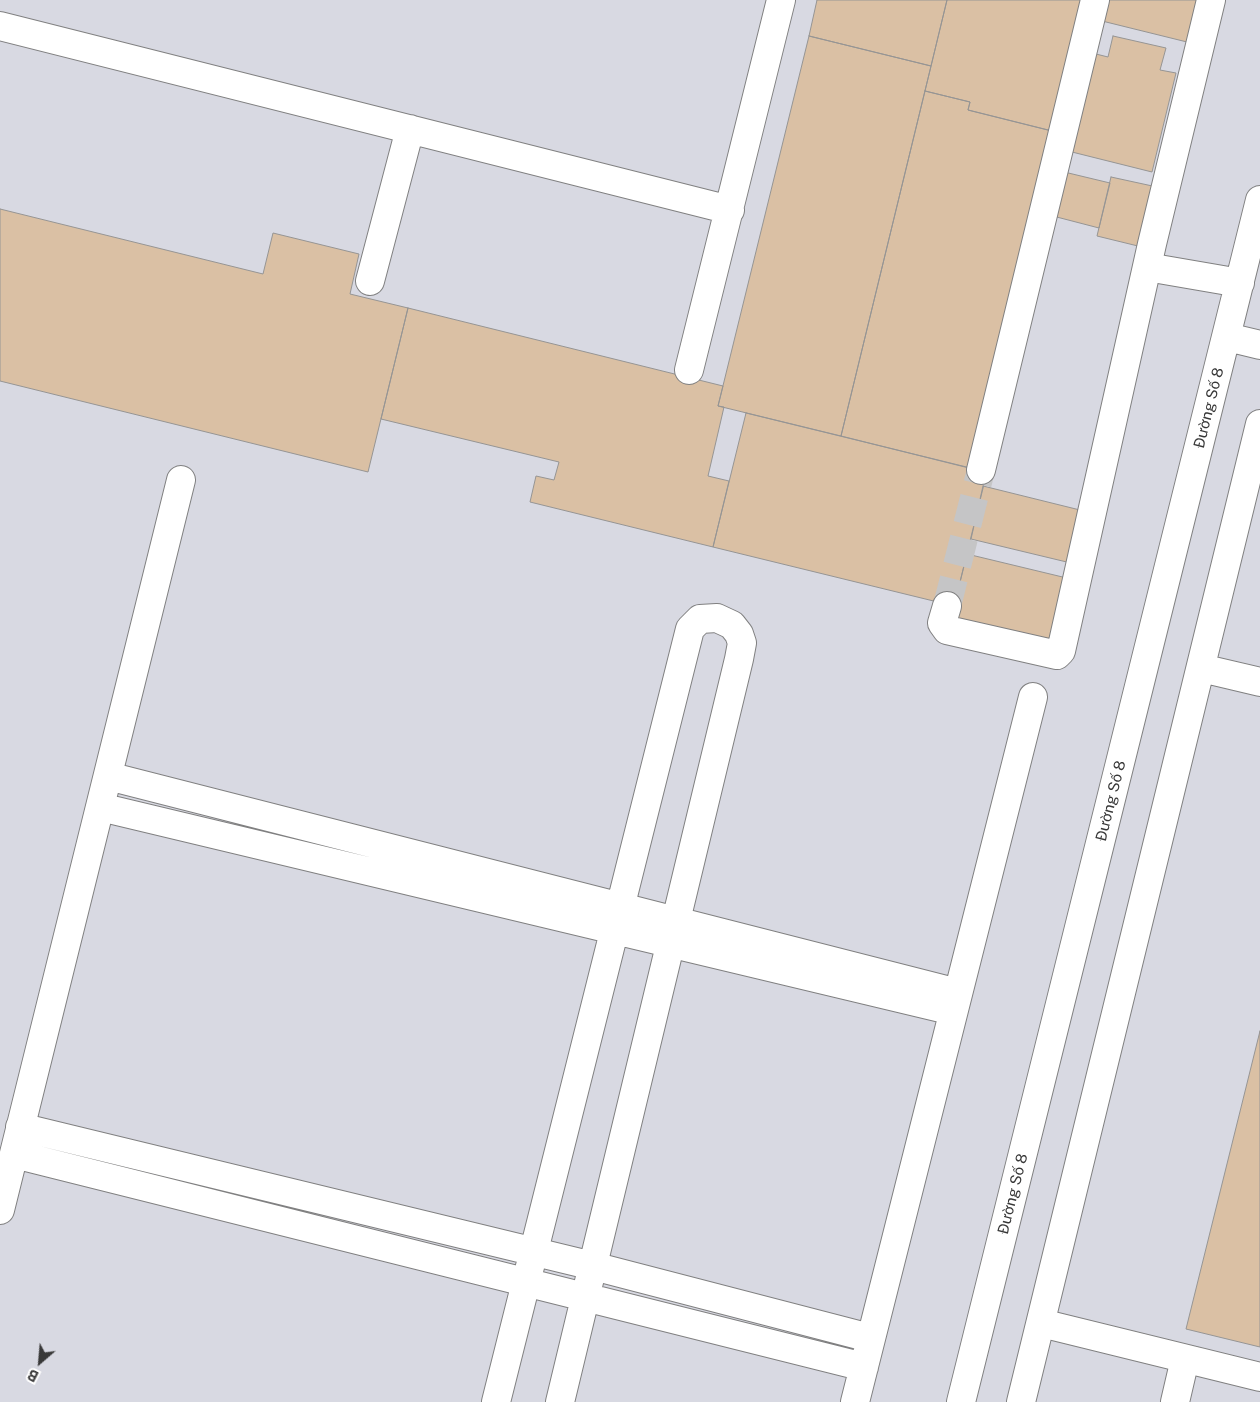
<!DOCTYPE html>
<html>
<head>
<meta charset="utf-8">
<style>
	body { margin:0 }
	#map { position:relative; width:1260px; height:1402px; overflow:hidden; background:#e8e8ea; font-family:"Public Sans",sans-serif }
	canvas { display:block }
	.north { position:absolute; left:15px; top:1337px; width:50px; height:50px; -webkit-text-stroke:4px #fff; paint-order:stroke; rotate:207deg; font-size:14px; font-weight:700; line-height:20px; text-align:center; color:#383838 }
	.north::after { content:''; display:block; margin:auto; width:18px; height:22px; background:#383838; clip-path:polygon(50% 0,100% 100%,50% 72%,0 100%) }
</style>
</head>
<body>
<div id="map">
<canvas width="1260" height="1402"></canvas>
<div class="north">B</div>
</div>
<script>
const ctx = document.querySelector('canvas').getContext('2d');
ctx.lineJoin = 'round';
function fillPath(path, color) {
  ctx.fillStyle = color;
  ctx.fill(path, 'evenodd');
}
function toPath(rows) {
  const path = new Path2D();
  for (const r of rows) {
    path.moveTo(r[0], r[1]);
    for (let i = 2; i < r.length; i += 2) path.lineTo(r[i], r[i + 1]);
  }
  return path;
}
function stroke(path, color, width, dash) {
  ctx.strokeStyle = color;
  ctx.lineWidth = width;
  ctx.lineCap = dash ? 'butt' : 'round';
  ctx.setLineDash(dash || []);
  ctx.stroke(path);
}
function write(font, color, halo, rows, align = 'center') {
  ctx.font = font + ' "Public Sans",sans-serif';
  ctx.lineWidth = 4;
  ctx.setLineDash([]);
  ctx.textBaseline = 'middle';
  ctx.strokeStyle = halo;
  ctx.fillStyle = color;
  for (const [text, x, y, turn = 0] of rows) {
    ctx.save();
    ctx.translate(x, y);
    ctx.rotate((+turn || 0) * Math.PI / 180);
    ctx.textAlign = isNaN(turn) ? turn : align;
    if (halo) ctx.strokeText(text, 0, 0);
    ctx.fillText(text, 0, 0);
    ctx.restore();
  }
}
const built = toPath([
	[0,0,1260,0,1260,1402,0,1402]
]);
const building = toPath([
	[817,0,947,0,931,66,809,36,817,0],
	[947,0,1087,0,1056,132,968,110,970,102,925,91,947,0],
	[1103,0,1197,0,1187,42,1098,20,1103,0],
	[809,36,931,66,841,436,718,406,809,36],
	[1113,36,1166,48,1160,70,1176,73,1152,172,1068,151,1092,53,1108,57,1113,36],
	[925,91,970,102,968,110,1056,132,973,469,841,436,925,91],
	[1060,171,1110,183,1099,228,1049,215,1060,171],
	[1111,177,1157,187,1142,247,1097,236,1111,177],
	[0,209,263,274,273,233,359,254,350,294,408,308,368,472,0,381,0,209],
	[408,308,723,386,718,406,724,407,708,476,729,481,713,547,530,502,536,476,554,480,559,462,381,419,408,308],
	[746,413,987,472,954,606,713,547,746,413],
	[983,486,1088,512,1075,564,971,539,983,486],
	[967,554,1075,580,1059,646,951,619,967,554],
	[1260,1031,1260,1347,1186,1329,1260,1031]
]);
const minorTunnel = toPath([
	[947,606,981,470]
]);
const minor = toPath([
	[0,26,730,210],
	[1147,267,1240,283],
	[370,281,410,129],
	[1227,337,1260,345],
	[689,370,781,0],
	[981,470,1095,0],
	[947,606,942,623,947,630,1057,655,1061,651,1152,244,1211,0],
	[1201,668,1260,682],
	[108,776,958,993],
	[100,807,953,1011],
	[20,1127,593,1266,870,1338],
	[14,1154,864,1367],
	[0,1210,181,480],
	[1041,1323,1260,1377],
	[496,1402,690,629,700,619,717,618,732,625,739,634,742,643,739,659,560,1402],
	[855,1402,1033,697],
	[961,1402,1260,200],
	[1021,1402,1260,424],
	[1175,1402,1185,1359]
]);
const streetNames = [
	["Đường Số 8",1209,408,-76],
	["Đường Số 8",1111,801,-76],
	["Đường Số 8",1013,1194,-76]
];
fillPath(built, '#d8d9e2');
fillPath(building, '#dac0a4');
stroke(building, '#969594', 1);
stroke(minorTunnel, '#c5c5c6', 28, [28, 14]);
stroke(minor, '#808081', 30);
stroke(minor, '#fff', 28);
write('15px', '#383838', '#fff', streetNames);
</script>
</body>
</html>
